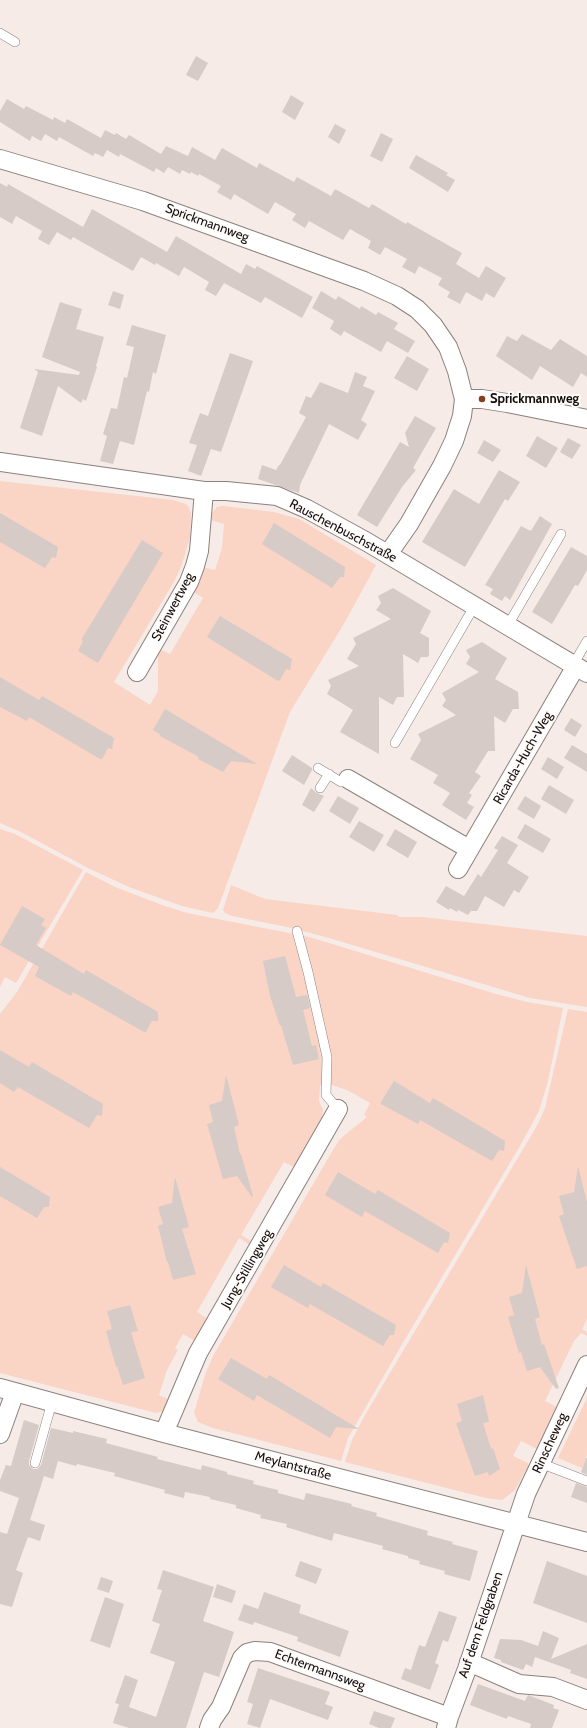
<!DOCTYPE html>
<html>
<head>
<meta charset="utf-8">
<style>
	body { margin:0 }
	canvas { display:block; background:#f6ebe7 }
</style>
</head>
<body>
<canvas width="587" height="1728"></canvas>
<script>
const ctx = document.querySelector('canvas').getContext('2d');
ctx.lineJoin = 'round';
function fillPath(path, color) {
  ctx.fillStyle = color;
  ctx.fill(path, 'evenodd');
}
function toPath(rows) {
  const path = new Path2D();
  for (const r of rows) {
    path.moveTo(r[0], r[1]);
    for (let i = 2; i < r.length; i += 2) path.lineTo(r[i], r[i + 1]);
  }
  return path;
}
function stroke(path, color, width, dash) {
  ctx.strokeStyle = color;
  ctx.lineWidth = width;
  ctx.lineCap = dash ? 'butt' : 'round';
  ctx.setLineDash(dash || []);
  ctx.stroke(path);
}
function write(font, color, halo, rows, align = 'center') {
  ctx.font = font + ' Cabin,sans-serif';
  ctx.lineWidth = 4;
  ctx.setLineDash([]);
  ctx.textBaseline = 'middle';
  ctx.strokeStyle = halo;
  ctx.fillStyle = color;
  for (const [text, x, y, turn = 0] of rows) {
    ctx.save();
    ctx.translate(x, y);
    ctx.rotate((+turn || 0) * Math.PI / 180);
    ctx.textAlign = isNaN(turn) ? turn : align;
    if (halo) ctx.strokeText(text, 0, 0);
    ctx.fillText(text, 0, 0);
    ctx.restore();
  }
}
const green = toPath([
	[0,481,173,500,186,504,189,507,191,514,190,537,182,564,175,580,114,682,150,705,157,693,158,689,158,648,170,654,203,598,192,591,202,567,215,570,222,548,224,524,211,520,212,513,217,507,223,506,274,512,299,519,376,565,345,622,290,712,218,908,213,913,182,906,129,887,88,868,21,832,0,823],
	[0,829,15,834,83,870,16,983,5,977,0,987],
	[86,872,115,887,162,905,187,913,309,937,496,994,527,1002,563,1008,548,1081,539,1111,520,1146,401,1346,348,1438,341,1461,213,1428,198,1422,194,1413,205,1375,213,1356,333,1150,340,1139,367,1117,364,1115,370,1103,349,1091,332,1085,320,1085,319,1101,323,1110,321,1124,296,1168,284,1162,241,1235,253,1242,250,1245,239,1238,197,1312,208,1319,195,1341,183,1334,175,1348,178,1350,167,1370,159,1395,170,1400,164,1411,156,1413,0,1373,0,1014,17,992],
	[231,885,265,899,397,915,399,917,422,917,587,936,587,1007,530,998,329,938,292,928,232,916,225,913,223,910],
	[568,1009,587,1012,587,1319,582,1329,587,1332,587,1336,581,1333,574,1341,545,1401,557,1407,537,1449,521,1441,513,1456,528,1463,528,1466,515,1490,502,1500,486,1498,345,1462,352,1440,365,1415,538,1124,545,1108],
	[587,1398,587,1455,582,1468,558,1458]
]);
const building = toPath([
	[196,56,208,63,198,81,186,75],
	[291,95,304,103,295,120,282,112],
	[7,99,24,109,26,106,53,120,54,117,65,123,67,119,101,138,105,130,115,135,116,133,126,139,129,135,161,154,166,146,188,156,192,147,215,160,222,148,257,168,259,163,294,182,297,177,331,196,335,189,369,208,372,204,406,224,407,222,462,253,456,264,479,278,486,266,506,278,494,298,486,293,482,301,466,292,460,304,447,297,450,292,438,285,442,278,419,266,415,274,402,267,407,259,385,247,380,255,368,248,371,241,350,229,343,240,309,221,305,228,292,220,296,214,275,202,268,214,234,194,231,200,217,192,221,186,199,174,198,176,191,172,190,174,182,170,180,174,168,167,164,173,156,168,154,172,120,154,119,157,107,150,103,157,95,153,93,156,59,137,57,141,45,134,41,141,32,136,30,141,0,122,0,111],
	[335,124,346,130,339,144,328,137],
	[381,133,393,139,382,162,370,156],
	[416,155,448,173,446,175,455,180,448,192,409,168],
	[0,183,7,187,8,184,83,227,92,209,167,252,176,236,241,274,246,264,255,269,257,266,313,297,302,318,265,297,261,303,224,283,216,296,205,290,209,282,184,267,179,276,156,263,155,265,141,257,133,271,73,237,71,240,57,232,49,245,38,239,42,231,16,216,12,224,0,217],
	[113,291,124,295,120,309,108,305],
	[321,291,336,300,338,296,360,309,361,306,376,315,378,312,398,323,394,329,415,341,408,353,387,341,381,352,344,331,341,336,330,329,334,321,312,308],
	[60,302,82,309,76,329,104,337,96,366,97,367,86,401,83,399,81,403,58,386,42,436,20,428,38,372,34,369,79,375,80,372,42,357],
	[132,325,166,335,156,374,153,372,149,392,147,391,134,445,120,441,113,464,100,461,107,436,103,434,111,408,117,409,124,377,127,378,134,347,126,345],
	[522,334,551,350,560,339,587,356,587,377,581,373,573,387,540,366,532,380,496,356,507,336,517,341],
	[230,353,253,361,221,452,211,449,201,476,188,471,197,445,189,443,200,413,208,416],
	[407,356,429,369,417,391,394,378],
	[355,372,367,377,363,386,375,391,361,420,367,424,358,440,329,424,300,485,299,493,258,479,262,465,276,470,279,465,280,465,306,417,299,413,306,396,311,398,320,382,348,393],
	[415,416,436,428,413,468,416,470,402,487,377,527,357,515,400,442,409,447,405,433],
	[537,436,558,448,546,468,526,456],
	[568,438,581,445,572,459,560,452],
	[484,440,501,450,493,462,477,453],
	[499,470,520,482,508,501,505,499,465,567,422,542,454,489,479,504],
	[0,513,58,547,56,558,52,557,45,568,0,542],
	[540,516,552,524,510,600,505,596,502,601,490,594,493,589,485,585,521,526,531,531],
	[274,523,345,567,344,577,340,577,332,588,262,544],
	[142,540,163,553,98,663,78,651,83,641,81,640],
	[571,547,587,556,587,570,578,586,575,585,552,624,532,612],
	[393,588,431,611,420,633,429,638,429,655,428,657,421,657,418,663,403,654,404,697,397,697,393,705,379,697,379,754,340,732,353,710,327,694,331,686,328,680,359,666,347,659,356,644,353,638,391,619,376,610,381,603,378,596],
	[220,616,292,659,290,670,286,669,280,680,278,681,207,637],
	[482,642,507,658,495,679,518,692,519,709,513,709,505,723,494,716,495,751,488,751,475,772,481,776,469,793,472,795,467,803,474,807,466,820,442,805,450,793,433,783,438,775,410,759,421,740,418,734,456,715,442,706,446,700,442,693,479,672,466,664,470,657,466,650],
	[0,677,39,700,42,696,114,738,112,749,108,748,102,759,100,759,29,717,27,721,0,707],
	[165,709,257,764,231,761,223,772,198,759,199,757,160,736,160,734,153,730],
	[571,718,582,725,575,737,564,730],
	[572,745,587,754,587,772,564,758],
	[292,755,312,768,312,770,304,785,282,771],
	[548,757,564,767,557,779,541,769],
	[549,785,574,800,566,814,541,799],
	[311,788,317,793,324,796,314,812,302,805],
	[338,796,359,808,350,824,329,811],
	[525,796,541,806,534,819,517,809],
	[359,821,384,835,374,852,349,837],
	[525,824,551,839,543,853,517,838],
	[395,829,417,842,408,858,386,845],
	[502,836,518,845,507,863,529,877,519,893,514,890,504,907,485,896,477,911,471,911,468,915,458,910,457,912,450,908,449,910,436,902,446,886,464,896,478,874,481,877,498,850,494,848],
	[22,906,45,919,41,925,46,928,36,945,84,974,86,970,158,1012,158,1021,152,1021,146,1032,144,1032,73,992,71,996,35,976,39,967,0,945],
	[285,956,296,997,307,995,310,1008,303,1010,312,1046,316,1045,319,1059,293,1065,281,1025,280,1026,270,996,263,961],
	[0,1050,29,1067,32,1062,103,1104,102,1116,97,1115,89,1128,18,1087,14,1092,0,1083],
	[226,1075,239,1125,234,1127,240,1154,241,1154,253,1196,252,1197,237,1176,223,1179,207,1124,213,1122,209,1105,222,1101],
	[394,1081,430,1103,433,1098,505,1141,504,1151,499,1150,492,1161,420,1120,418,1124,381,1104,381,1102],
	[578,1166,587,1202,587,1266,577,1269,559,1216,564,1214,559,1196,574,1192],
	[0,1167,50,1197,49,1207,44,1207,37,1218,0,1196],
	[338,1172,375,1194,378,1190,450,1233,448,1243,444,1242,438,1253,365,1211,362,1217,325,1195],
	[175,1177,189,1227,182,1229,196,1274,173,1280,168,1262,167,1262,158,1226,163,1224,158,1207,172,1203],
	[284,1265,321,1287,323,1283,396,1325,394,1335,390,1335,383,1346,310,1304,308,1308,271,1287],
	[526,1265,540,1317,535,1319,542,1345,544,1344,559,1388,556,1389,540,1367,527,1371,521,1352,519,1353,508,1317,514,1315,509,1297,522,1293],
	[130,1305,138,1331,131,1332,145,1378,123,1385,117,1366,116,1367,106,1331,112,1329,107,1311],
	[231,1358,267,1379,269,1375,359,1429,336,1427,330,1438,257,1395,254,1401,218,1379],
	[483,1395,489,1422,483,1423,491,1449,493,1448,500,1469,489,1476,488,1472,475,1476,456,1423,462,1421,457,1404],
	[24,1420,39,1425,29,1461,29,1465,33,1469,37,1469,41,1465,51,1428,73,1433,73,1431,107,1439,106,1443,158,1457,157,1459,201,1470,202,1465,227,1472,227,1474,254,1481,253,1484,278,1490,278,1493,304,1500,306,1493,352,1504,351,1506,377,1513,376,1516,428,1531,427,1535,453,1542,452,1544,478,1551,470,1581,444,1574,445,1571,419,1564,420,1561,408,1558,408,1556,382,1549,383,1546,334,1533,332,1541,286,1527,287,1524,260,1518,261,1515,236,1508,236,1505,210,1499,210,1497,185,1492,184,1498,164,1493,165,1490,114,1476,115,1473,77,1464,76,1466,58,1461,53,1479,44,1476,30,1520,45,1525,40,1541,28,1537,16,1570,23,1573,12,1607,0,1604,0,1532,7,1534,19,1498,0,1491,0,1480,6,1465,11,1466],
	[586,1458,587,1458,587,1475,581,1472],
	[576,1483,587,1487,587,1503,571,1497],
	[300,1561,322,1569,316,1584,295,1576],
	[547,1561,587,1576,587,1623,533,1603],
	[163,1570,214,1587,203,1621,234,1632,219,1677,204,1672,186,1728,129,1728,113,1723,119,1704,115,1703,125,1675,138,1680,129,1707,156,1717,175,1662,150,1653,160,1624,152,1621,162,1590,157,1589],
	[101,1577,113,1581,109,1593,97,1589],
	[217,1584,236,1591,232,1603,213,1597],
	[264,1592,301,1605,299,1613,349,1631,340,1657,297,1641,298,1637,254,1622,253,1625,238,1620,244,1604,258,1609],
	[105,1597,124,1604,110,1648,90,1641],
	[439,1611,457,1617,448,1642,443,1640,435,1663,439,1665,430,1690,401,1679,405,1668,411,1670,419,1645,425,1647],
	[543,1631,559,1638,551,1659,587,1644,587,1679,570,1673,571,1670,535,1657,532,1667,526,1664,523,1670,501,1662,501,1660,494,1658,500,1639,521,1640,538,1646],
	[258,1668,330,1692,325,1704,333,1707,328,1720,270,1699,260,1728,247,1724,253,1704,247,1702],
	[478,1684,525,1701,528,1695,554,1705,553,1708,559,1710,552,1728,530,1728,531,1724,508,1716,507,1719,470,1705],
	[374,1711,395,1718,391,1728,379,1728,369,1724]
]);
const lane = toPath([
	[0,33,15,42],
	[508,625,561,534],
	[573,665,587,641],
	[395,743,475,605],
	[318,768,341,782,348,779],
	[320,788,329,774],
	[297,931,308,972,327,1057,326,1095,338,1109],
	[35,1463,52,1402],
	[540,1463,587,1481]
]);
const street = toPath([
	[0,159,143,201,364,281,397,296,417,309,433,325,448,347,457,371,464,399,462,416,454,441,442,466,409,524,388,554],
	[464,399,482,399,507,403,587,419],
	[0,462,204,491,226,491,277,496,307,509,367,542,587,673],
	[137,672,189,582,195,566,199,551,204,491],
	[348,779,469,849],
	[458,869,576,666],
	[0,1388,164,1433,587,1542],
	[164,1433,198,1353,338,1109],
	[0,1434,15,1392],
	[469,1662,519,1684,553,1687,587,1700],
	[209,1728,212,1720,221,1707,242,1658,247,1653,255,1651,270,1652,449,1717],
	[446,1728,449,1717,467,1669,526,1494,587,1365]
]);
const markers = [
	[482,399,4,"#863e1f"]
];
const streetNames = [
	["Sprickmannweg",207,223,20],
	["Rauschenbuschstraße",343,531,28],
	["Steinwertweg",173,607,-62],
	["Ricarda-Huch-Weg",523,758,-60],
	["Jung-Stillingweg",247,1269,-60],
	["Rinscheweg",550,1443,-65],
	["Meylantstraße",293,1466,15],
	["Auf dem Feldgraben",481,1625,-71],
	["Echtermannsweg",320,1670,20]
];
const poiNames = [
	["Sprickmannweg",490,399]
];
fillPath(green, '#fad4c5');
fillPath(building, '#d6cbc7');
stroke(lane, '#8b817e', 10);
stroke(street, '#8b817e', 20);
stroke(lane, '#fff', 9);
stroke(street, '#fff', 18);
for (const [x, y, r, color] of markers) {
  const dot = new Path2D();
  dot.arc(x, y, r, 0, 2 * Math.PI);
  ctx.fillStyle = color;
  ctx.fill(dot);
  stroke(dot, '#fefaf8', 1.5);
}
write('13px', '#110e0d', '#fefaf8', streetNames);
write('bold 13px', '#110e0d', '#fefaf8', poiNames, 'left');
</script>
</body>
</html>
